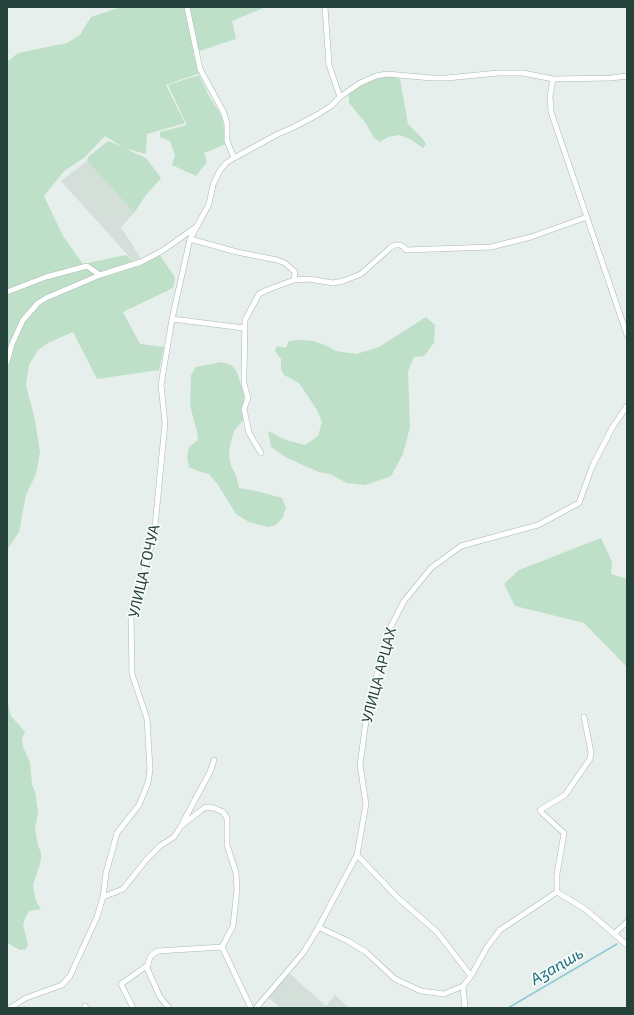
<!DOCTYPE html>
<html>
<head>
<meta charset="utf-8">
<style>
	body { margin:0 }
	#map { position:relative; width:634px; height:1015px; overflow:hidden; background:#e6efeb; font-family:"Exo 2",sans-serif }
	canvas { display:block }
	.frame { position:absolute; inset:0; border:8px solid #24423a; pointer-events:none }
</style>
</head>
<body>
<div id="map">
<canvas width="634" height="1015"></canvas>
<div class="frame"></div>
</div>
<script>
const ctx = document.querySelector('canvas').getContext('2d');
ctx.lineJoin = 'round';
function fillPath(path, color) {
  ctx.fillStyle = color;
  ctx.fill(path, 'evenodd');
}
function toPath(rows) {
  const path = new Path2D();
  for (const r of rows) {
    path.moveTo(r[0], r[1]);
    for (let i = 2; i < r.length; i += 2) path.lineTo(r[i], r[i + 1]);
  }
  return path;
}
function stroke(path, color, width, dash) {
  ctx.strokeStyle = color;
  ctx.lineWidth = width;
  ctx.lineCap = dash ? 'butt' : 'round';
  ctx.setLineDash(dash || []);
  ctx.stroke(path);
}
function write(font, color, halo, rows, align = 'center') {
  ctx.font = font + ' "Exo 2",sans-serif';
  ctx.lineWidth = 3.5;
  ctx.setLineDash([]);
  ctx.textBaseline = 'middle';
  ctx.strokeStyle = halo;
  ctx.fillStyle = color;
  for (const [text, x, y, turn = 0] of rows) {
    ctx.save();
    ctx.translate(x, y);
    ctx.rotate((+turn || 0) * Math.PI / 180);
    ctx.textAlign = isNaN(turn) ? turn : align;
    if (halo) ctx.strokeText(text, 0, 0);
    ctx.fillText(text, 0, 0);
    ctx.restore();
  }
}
const built = toPath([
	[87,161,134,213,121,227,141,259,134,262,61,181],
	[289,973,326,1006,335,995,349,1008,280,1008,268,997]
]);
const green = toPath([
	[121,7,266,7,232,21,236,39,193,53,200,73,166,85,185,123,147,134,146,154,124,148,146,158,161,178,146,195,134,213,87,161,88,157,108,141,121,146,105,136,85,157,64,171,44,196,63,236,83,264,126,255,134,262,137,266,159,254,175,277,173,288,123,312,140,344,164,347,159,370,97,379,73,332,48,343,38,350,29,365,26,385,35,420,40,452,36,474,26,495,19,532,7,550,7,62,18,53,67,43,80,35,91,17],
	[199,75,209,96,221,115,225,131,226,144,204,153,207,162,196,176,172,165,175,155,170,141,160,137,160,132,187,125,168,85],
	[389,76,400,79,408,124,423,139,426,144,423,148,410,139,399,135,388,137,380,142,374,138,367,125,349,103,349,94,365,83,380,78],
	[426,317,435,325,434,343,424,356,414,357,408,371,410,427,403,454,391,476,365,485,347,483,330,474,319,472,287,458,271,447,268,431,286,440,305,445,318,436,322,422,317,410,299,383,284,375,281,369,281,359,275,351,277,346,286,348,289,341,301,340,313,341,325,345,336,351,356,354,379,347],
	[221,362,231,365,236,370,242,387,244,397,242,412,244,419,234,431,230,446,229,455,231,466,236,475,239,488,256,491,282,498,286,508,283,517,276,525,268,527,249,522,236,514,218,485,209,474,198,471,189,467,187,457,189,447,198,440,197,431,190,406,191,375,196,367],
	[601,538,612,562,611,574,627,579,627,667,584,623,515,606,504,584,519,570],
	[7,699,11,716,25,732,22,739,23,747,30,762,32,785,35,791,38,812,35,828,38,846,41,852,41,860,33,885,36,901,41,909,29,911,25,918,23,925,28,944,26,949,20,950,7,943]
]);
const stream = toPath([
	[508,1008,617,944]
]);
const minor = toPath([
	[187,7,200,69,224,113,227,124,227,141,234,158],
	[325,7,329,65,340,97],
	[553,79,550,96,551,112,627,335],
	[190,239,237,252,277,260,285,263,295,272,294,280,267,290,259,294,245,320,244,372,244,384,248,398,244,409,249,433,261,453],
	[294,280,309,279,333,283,343,281,361,274,390,248,395,245,400,245,404,247,406,250,491,247,531,237,587,217],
	[7,292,46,277,87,266,100,275],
	[172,319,244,328],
	[7,362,12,344,23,320,38,303,46,298,100,275,141,262,162,251,196,227],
	[183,822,210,772,214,760],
	[357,855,398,898,437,932,471,976],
	[557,892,557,874,564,833,542,813,540,810,565,795,590,759,591,752,584,717],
	[557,892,585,909,627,945],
	[103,897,123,889,147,859,160,846,174,837,181,826,200,811,206,807,214,808,223,812,227,818,227,845,236,873,237,889,233,926,222,947,251,1008],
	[318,927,348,941,366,952,395,979,421,991,444,994,463,986,471,976,487,947,500,930,557,892],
	[615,933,627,922],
	[463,986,465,1008],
	[85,1006,86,1008],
	[10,1008,26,998,62,985,70,976,97,917,103,897,106,873,117,833,139,805,148,783,150,769,147,719,132,674,131,614,153,540,156,516,165,423,161,385,172,319,190,239,209,204,213,185,219,172,226,163,234,158,278,134,292,128,317,115,331,106,340,97,360,83,376,76,387,74,432,78,447,78,498,73,523,73,553,79,611,78,627,76],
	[133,1008,121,984,148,965],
	[169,1008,160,997,147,968,150,957,153,954,158,951,222,947],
	[256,1008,303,953,317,930,357,855,366,804,360,765,367,713,388,632,404,601,431,568,461,546,538,525,579,503,592,467,612,428,627,406]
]);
const streetNames = [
	["УЛИЦА ГОЧУА",144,571,-77],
	["УЛИЦА АРЦАХ",379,675,-75]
];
const waterNames = [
	["Аӡаԥшь",557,966,-30]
];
fillPath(built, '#d4dfda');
fillPath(green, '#bfe0c8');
stroke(stream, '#8ec9d4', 1.5);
stroke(minor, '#a8b8b2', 6);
stroke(minor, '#fff', 5);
write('15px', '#24423a', '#f7fbf9', streetNames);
write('italic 16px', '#1c6f80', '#f7fbf9', waterNames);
</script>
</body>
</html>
